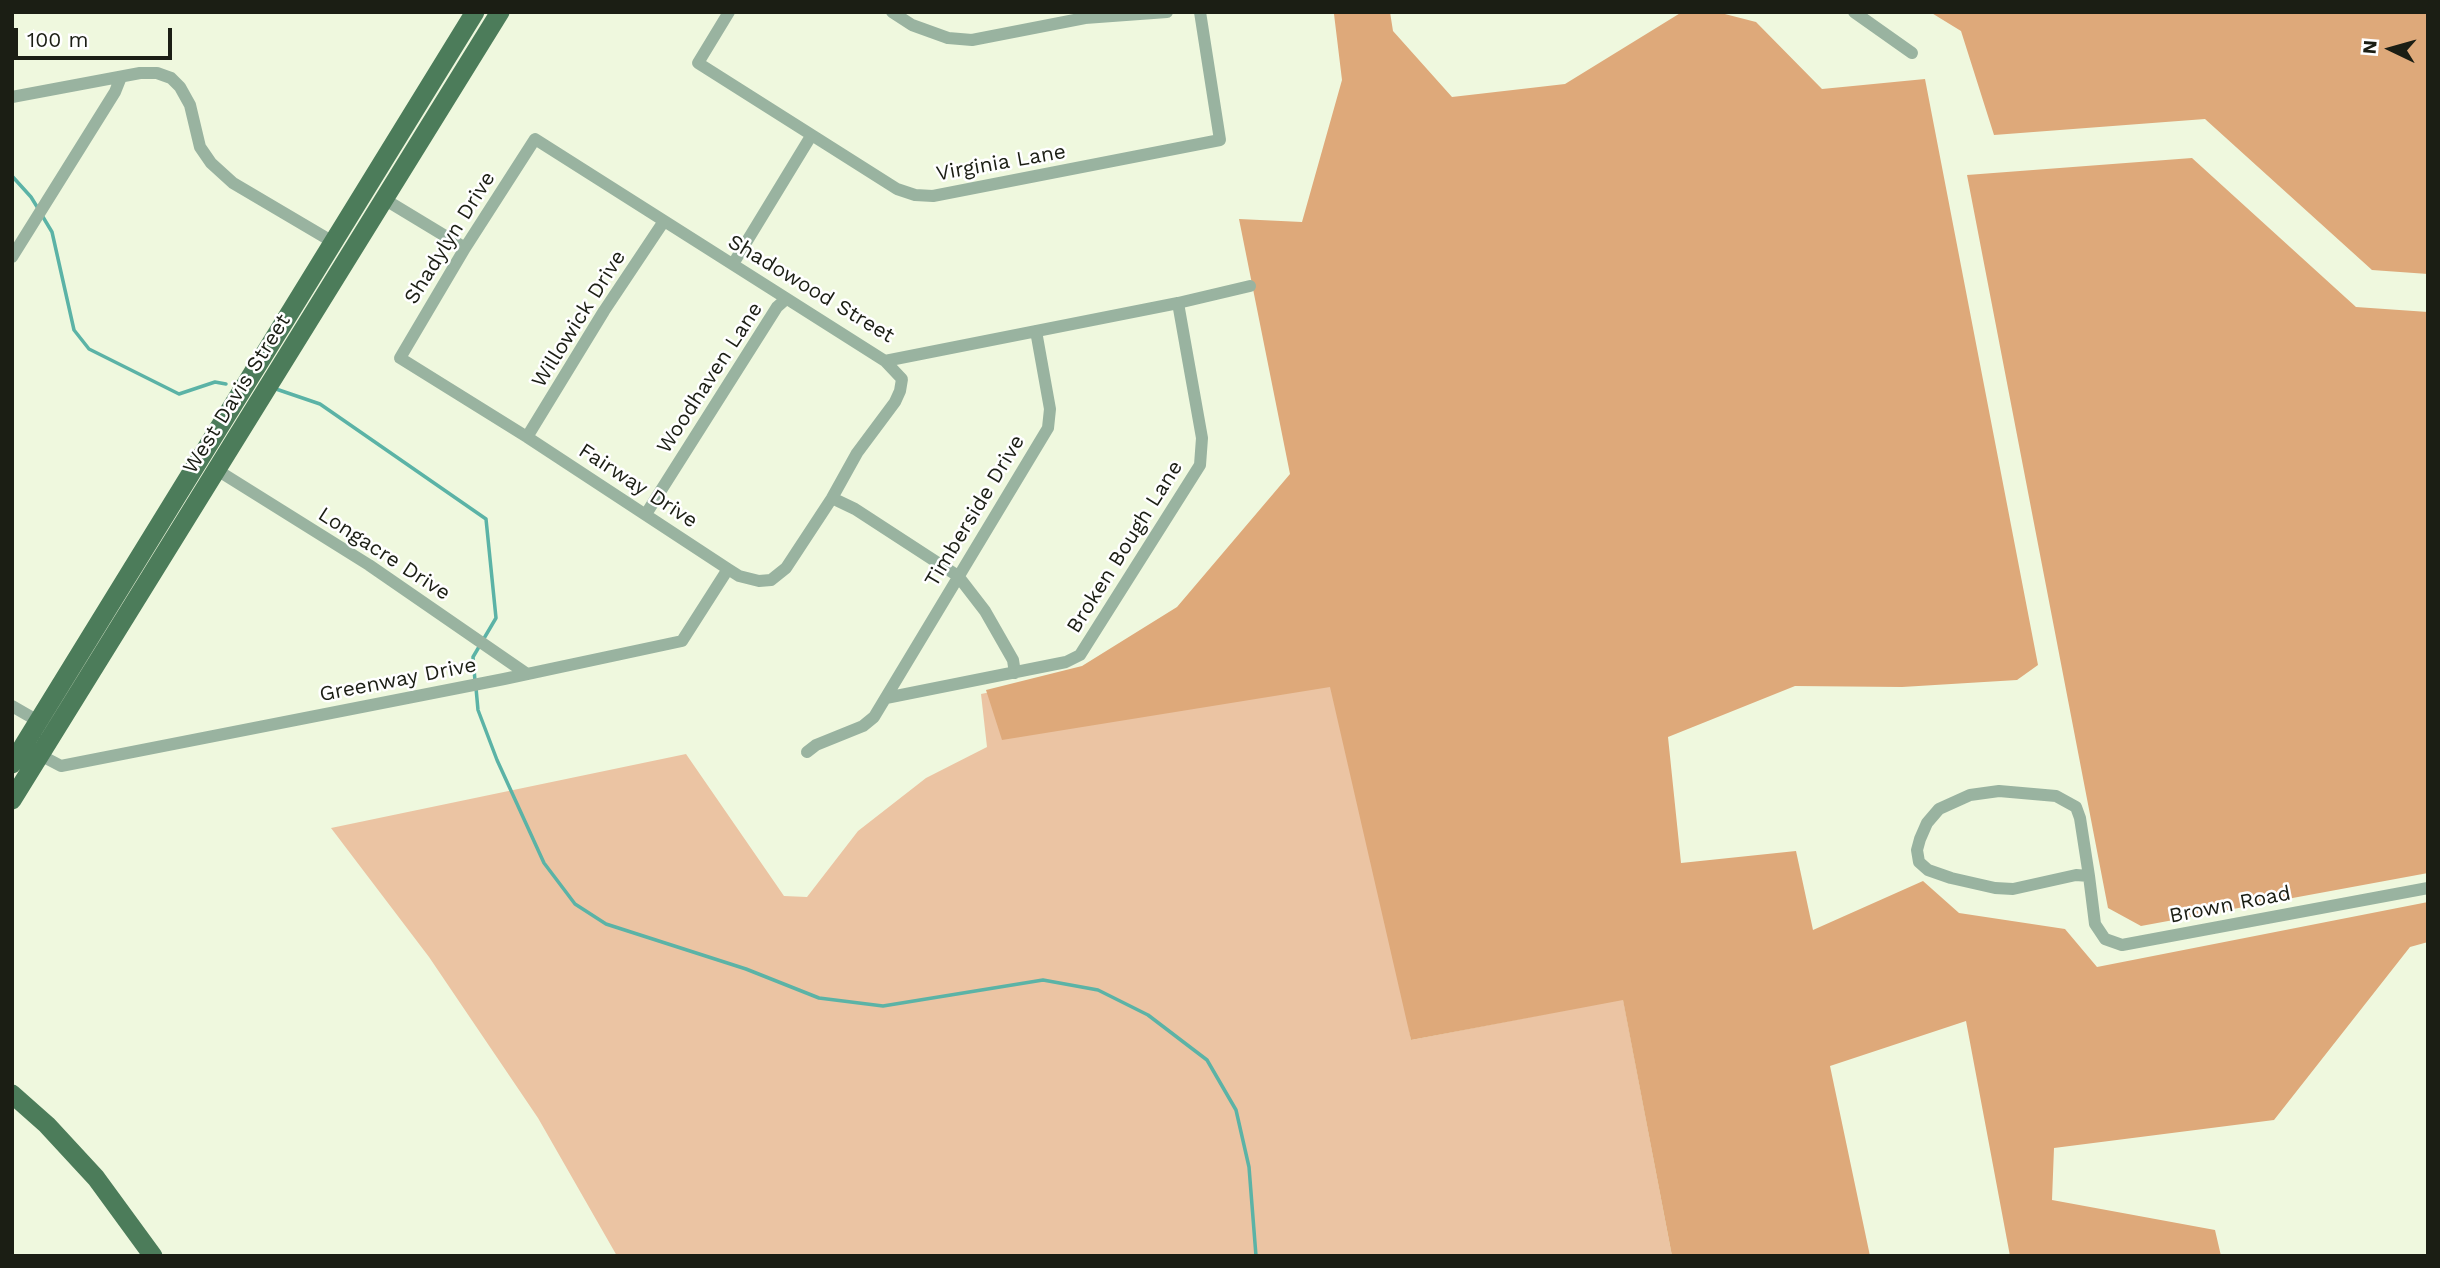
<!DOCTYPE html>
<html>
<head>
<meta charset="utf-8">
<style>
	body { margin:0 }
	#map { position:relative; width:2440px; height:1268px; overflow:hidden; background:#eff8de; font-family:"Work Sans",sans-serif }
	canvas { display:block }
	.frame { position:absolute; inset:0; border:14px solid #1b1e14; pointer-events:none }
	.north { position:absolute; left:2356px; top:14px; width:70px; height:70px; -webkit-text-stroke:5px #fff; paint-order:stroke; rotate:275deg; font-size:19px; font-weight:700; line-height:28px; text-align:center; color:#1b1e14 }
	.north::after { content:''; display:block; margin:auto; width:24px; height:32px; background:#1b1e14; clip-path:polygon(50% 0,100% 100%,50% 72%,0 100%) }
	.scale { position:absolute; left:14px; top:28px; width:158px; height:32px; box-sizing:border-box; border:4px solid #1b1e14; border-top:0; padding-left:9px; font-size:21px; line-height:24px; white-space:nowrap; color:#1b1e14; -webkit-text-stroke:5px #fff; paint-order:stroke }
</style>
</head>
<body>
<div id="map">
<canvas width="2440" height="1268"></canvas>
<div class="frame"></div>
<div class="north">N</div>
<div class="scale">100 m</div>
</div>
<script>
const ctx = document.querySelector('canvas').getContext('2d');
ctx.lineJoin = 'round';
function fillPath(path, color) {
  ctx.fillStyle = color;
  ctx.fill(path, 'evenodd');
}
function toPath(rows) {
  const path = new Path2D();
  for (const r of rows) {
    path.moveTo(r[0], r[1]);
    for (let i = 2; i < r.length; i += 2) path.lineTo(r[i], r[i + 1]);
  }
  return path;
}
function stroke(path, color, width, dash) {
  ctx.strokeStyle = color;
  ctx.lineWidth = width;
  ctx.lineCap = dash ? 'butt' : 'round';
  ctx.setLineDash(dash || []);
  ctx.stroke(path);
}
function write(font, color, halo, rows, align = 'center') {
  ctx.font = font + ' "Work Sans",sans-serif';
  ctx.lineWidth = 5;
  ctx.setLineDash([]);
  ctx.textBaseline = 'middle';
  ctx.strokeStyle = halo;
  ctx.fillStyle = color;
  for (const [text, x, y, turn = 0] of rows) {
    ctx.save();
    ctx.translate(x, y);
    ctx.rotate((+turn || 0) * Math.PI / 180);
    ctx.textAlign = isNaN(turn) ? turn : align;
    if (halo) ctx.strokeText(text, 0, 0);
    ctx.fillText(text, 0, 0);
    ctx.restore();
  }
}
const green = toPath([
	[1335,621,1411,1040,1623,999,1672,1256,617,1256,538,1118,429,957,331,828,686,754,784,896,807,897,858,831,926,778,987,747,981,694]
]);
const forest = toPath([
	[1340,12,1390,12,1393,31,1452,97,1565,84,1682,12,1717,12,1756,22,1822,89,1925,79,2038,665,2017,680,1902,687,1795,686,1668,737,1681,863,1796,851,1813,930,1923,881,1959,913,2065,929,2097,967,2428,902,2428,942,2410,947,2274,1120,2054,1148,2052,1200,2215,1230,2221,1256,2010,1256,1966,1021,1830,1066,1870,1256,1672,1256,1623,1000,1411,1040,1330,687,1002,740,986,690,1082,666,1177,607,1290,474,1239,219,1302,222,1342,80,1334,14],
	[1930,12,2428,12,2428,274,2372,270,2205,119,1994,135,1961,31],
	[2192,158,2356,307,2428,312,2428,873,2141,926,2108,908,1967,175]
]);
const stream = toPath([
	[12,176,31,197,39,210],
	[43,217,52,232,74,330,89,349,179,394,215,382,226,384],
	[276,389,320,404,486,519,496,618,473,657,475,681],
	[476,688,478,710,497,760,544,863,575,904,606,924,746,969,819,998,883,1006,1043,980,1098,990,1148,1015,1207,1060,1236,1110,1249,1167,1256,1256]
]);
const street = toPath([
	[729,12,698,63,897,189,915,195,933,196,1220,140,1200,12],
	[892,12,912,25,948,38,972,40,1085,18,1167,12],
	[1854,12,1912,53],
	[12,97,140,73,157,73,171,78,180,87,190,105,200,147,211,163,233,183,333,242],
	[384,199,465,248],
	[12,257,115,92,121,77],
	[733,264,811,136],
	[885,361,902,379,900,391,895,402,857,453,832,498,786,568,771,580,759,581,739,576,728,569,527,437,400,358,465,248,535,139,885,361,1178,303,1250,286],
	[527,437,604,311,664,221],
	[217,470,369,565,527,674],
	[832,498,855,509,958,576,985,611,1013,660,1015,673],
	[646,514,777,307,786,299],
	[886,698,1066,662,1080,655,1200,465,1202,438,1178,303],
	[12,706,38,721],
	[807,752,816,745,863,726,874,717,1048,428,1050,409,1036,331],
	[40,755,61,766,504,679,682,641,728,569],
	[1999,791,2056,796,2076,807,2080,818,2089,876,2076,875,2013,889,1995,888,1951,878,1928,870,1919,862,1917,850,1920,839,1927,823,1939,809,1970,795,1999,791],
	[2089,876,2095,924,2105,939,2122,945,2428,888]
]);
const primary = toPath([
	[12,764,475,12],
	[12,800,500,12],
	[12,1094,47,1125,96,1178,153,1256]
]);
const streetNames = [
	["Virginia Lane",1001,163,-10],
	["Shadylyn Drive",450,238,-58],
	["Shadowood Street",811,289,31],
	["Willowick Drive",579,319,-58],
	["Woodhaven Lane",710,378,-57],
	["West Davis Street",237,394,-58],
	["Fairway Drive",638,486,33],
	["Timberside Drive",975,511,-59],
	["Broken Bough Lane",1125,547,-58],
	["Longacre Drive",384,554,33],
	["Greenway Drive",398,680,-11],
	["Brown Road",2230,905,-11]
];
fillPath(green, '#ebc4a3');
fillPath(forest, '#dea97a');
stroke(stream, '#5bb3a6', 3.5);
stroke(street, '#99b3a0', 12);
stroke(primary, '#4c7c5a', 19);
write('21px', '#1b1e14', '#fff', streetNames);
</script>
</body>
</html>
